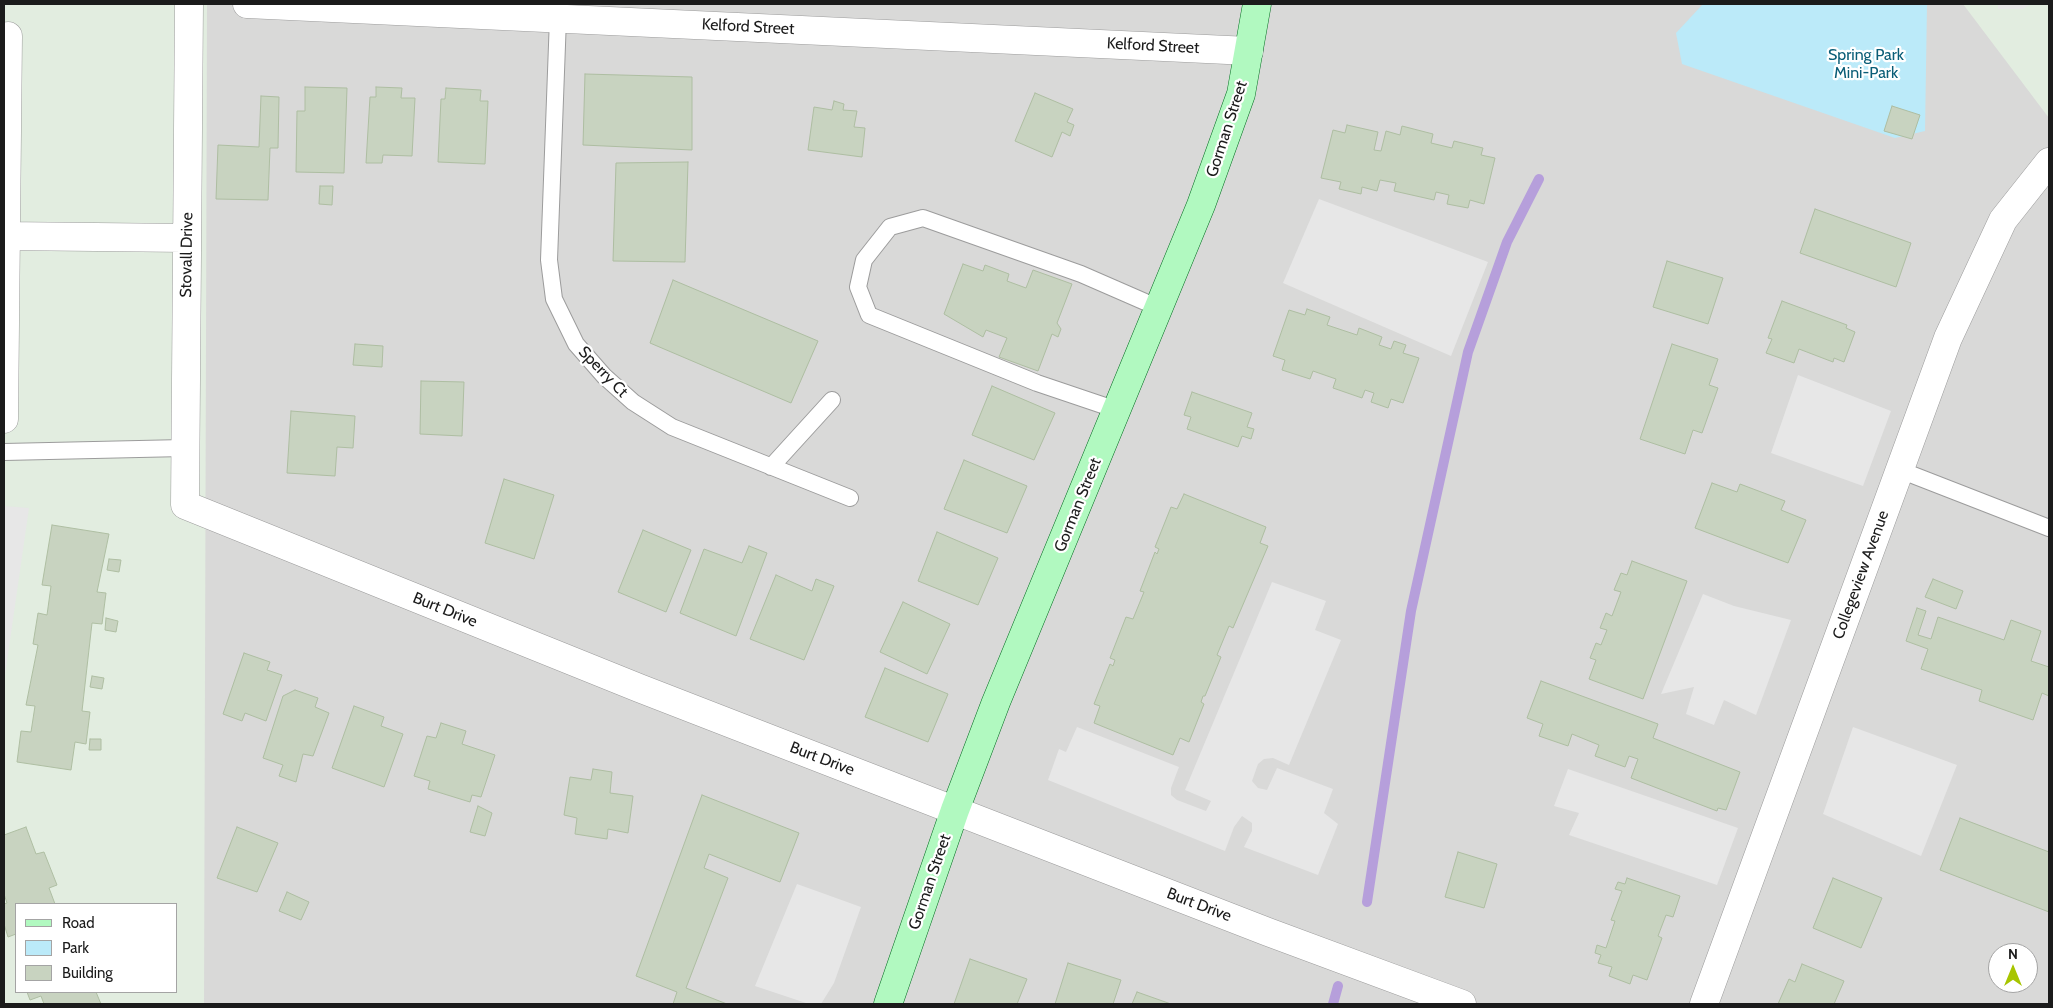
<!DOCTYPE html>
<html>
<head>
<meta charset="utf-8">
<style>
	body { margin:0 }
	#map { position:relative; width:2053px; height:1008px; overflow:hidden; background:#e2ede0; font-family:Cabin,sans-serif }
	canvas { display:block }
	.frame { position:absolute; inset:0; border:5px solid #1b1b1b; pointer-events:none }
	.legend { position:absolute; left:15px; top:903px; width:162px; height:90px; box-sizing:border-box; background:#fff; border:1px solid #a4a4a4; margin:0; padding:6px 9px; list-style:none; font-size:15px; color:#1b1b1b }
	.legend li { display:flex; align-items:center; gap:10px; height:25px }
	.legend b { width:25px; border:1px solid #a4a4a4 }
	.north { position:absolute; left:1988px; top:943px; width:50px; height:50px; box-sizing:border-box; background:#fff; border:1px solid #a4a4a4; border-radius:50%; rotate:0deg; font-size:14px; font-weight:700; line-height:20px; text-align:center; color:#1b1b1b }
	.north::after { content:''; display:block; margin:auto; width:18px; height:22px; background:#a7c500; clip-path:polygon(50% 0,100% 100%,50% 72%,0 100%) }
</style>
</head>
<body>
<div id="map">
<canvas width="2053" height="1008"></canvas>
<div class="frame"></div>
<ul class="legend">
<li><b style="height:6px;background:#b1f9c0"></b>Road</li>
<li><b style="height:14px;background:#bbeaf9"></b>Park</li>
<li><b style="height:14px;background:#c8d3c0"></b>Building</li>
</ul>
<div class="north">N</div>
</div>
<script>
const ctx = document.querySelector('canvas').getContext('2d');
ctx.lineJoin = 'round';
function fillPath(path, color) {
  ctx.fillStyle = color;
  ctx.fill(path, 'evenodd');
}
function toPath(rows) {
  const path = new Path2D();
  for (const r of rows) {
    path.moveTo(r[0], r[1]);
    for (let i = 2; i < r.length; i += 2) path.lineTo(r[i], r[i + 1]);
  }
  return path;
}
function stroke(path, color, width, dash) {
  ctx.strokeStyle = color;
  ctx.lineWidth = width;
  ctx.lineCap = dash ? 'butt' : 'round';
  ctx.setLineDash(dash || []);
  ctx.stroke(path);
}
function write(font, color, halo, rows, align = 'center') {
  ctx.font = font + ' Cabin,sans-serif';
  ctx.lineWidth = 4.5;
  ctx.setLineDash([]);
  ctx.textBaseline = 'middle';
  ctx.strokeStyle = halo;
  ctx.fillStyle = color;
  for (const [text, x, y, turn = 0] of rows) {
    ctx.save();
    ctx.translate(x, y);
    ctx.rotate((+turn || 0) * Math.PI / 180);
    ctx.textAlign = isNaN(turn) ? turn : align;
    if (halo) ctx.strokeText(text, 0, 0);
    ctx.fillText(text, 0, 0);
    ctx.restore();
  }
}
const residential = toPath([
	[207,4,1963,4,2049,118,2049,1004,204,1004],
	[1998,953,2028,953,2028,983,1998,983]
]);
const park = toPath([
	[1703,4,1927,4,1925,131,1895,138,1682,64,1676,33]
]);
const parking = toPath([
	[1998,4,2031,4,2023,9,1998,9],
	[1319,199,1488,262,1451,356,1283,283],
	[1798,375,1891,411,1863,486,1771,453],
	[4,506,29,508,4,682],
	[1272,582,1326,601,1315,630,1341,640,1289,765,1273,758,1264,759,1258,764,1252,781,1258,788,1267,790,1277,768,1333,789,1324,813,1338,824,1318,875,1244,847,1252,831,1252,823,1242,816,1234,827,1225,851,1048,780,1059,749,1066,752,1077,727,1179,767,1171,788,1171,795,1177,800,1206,811,1211,801,1185,790],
	[1703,594,1734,606,1791,620,1756,715,1724,700,1714,725,1686,714,1694,687,1661,694],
	[1853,727,1957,765,1921,856,1823,814],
	[1568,769,1738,828,1717,885,1569,835,1579,813,1554,806],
	[797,884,861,907,834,983,821,1004,809,1004,755,986]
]);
const stream = toPath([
	[1367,902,1411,611,1468,352,1507,242,1539,179],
	[1333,1004,1338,986]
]);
const building = toPath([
	[585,74,692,77,692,150,583,145,585,74],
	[305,87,347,88,344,173,296,172,297,111,305,111,305,87],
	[376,87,402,88,401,98,415,98,412,156,383,155,382,163,366,163,370,97,376,97,376,87],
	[446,88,481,90,480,101,488,101,485,164,438,162,441,99,445,99,446,88],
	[1035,93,1073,109,1067,122,1074,125,1070,136,1062,132,1052,157,1015,141,1035,93],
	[261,96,279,97,278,148,270,148,268,200,216,199,218,145,259,147,261,96],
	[834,101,844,104,843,110,857,111,854,127,865,128,862,157,808,150,814,107,832,110,834,101],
	[1892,106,1920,115,1912,139,1884,131,1892,106],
	[1347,125,1378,132,1374,150,1381,151,1386,131,1400,135,1402,126,1433,134,1431,143,1452,148,1454,141,1483,148,1481,155,1495,158,1484,204,1470,200,1468,208,1447,204,1449,195,1436,192,1434,200,1394,191,1396,183,1380,180,1377,191,1362,187,1361,194,1339,189,1341,182,1321,178,1333,130,1345,133,1347,125],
	[688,162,685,262,613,261,616,163,688,162],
	[320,186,333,186,332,205,319,204,320,186],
	[1815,209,1911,243,1896,287,1800,253,1815,209],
	[1667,261,1723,278,1708,324,1653,307,1667,261],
	[963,264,983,271,985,265,1009,274,1007,281,1026,288,1033,270,1072,284,1057,323,1061,329,1058,337,1052,334,1038,371,999,357,1007,338,986,330,983,337,944,314,963,264],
	[673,280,818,341,791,403,650,343,673,280],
	[1782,301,1847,325,1846,328,1855,332,1844,362,1834,358,1833,362,1799,349,1794,363,1766,353,1772,339,1768,338,1782,301],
	[1307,309,1330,317,1327,325,1357,335,1359,328,1382,337,1379,345,1391,349,1394,341,1406,345,1403,353,1419,358,1403,403,1391,399,1388,408,1371,402,1374,393,1365,390,1362,398,1333,388,1336,379,1313,371,1310,379,1282,370,1285,360,1273,356,1289,310,1305,315,1307,309],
	[355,344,383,346,382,367,353,365,355,344],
	[1672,344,1718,359,1709,385,1718,388,1702,433,1693,430,1685,454,1640,439,1672,344],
	[421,381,464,382,462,436,420,434,421,381],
	[992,386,1055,413,1034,460,972,435,992,386],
	[1192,392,1252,413,1247,427,1254,429,1251,439,1242,436,1238,447,1187,429,1191,417,1184,415,1192,392],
	[291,411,355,416,353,448,337,447,335,476,287,473,291,411],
	[964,460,1027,486,1007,533,944,509,964,460],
	[504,479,554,495,534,559,485,543,504,479],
	[1712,483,1737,492,1740,484,1785,501,1781,510,1806,520,1788,563,1695,528,1712,483],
	[1184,494,1266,527,1260,543,1268,546,1233,628,1229,626,1217,655,1221,657,1205,696,1203,696,1201,702,1204,704,1189,742,1180,738,1173,755,1094,723,1100,706,1094,704,1110,664,1113,666,1115,660,1110,658,1126,617,1133,619,1144,592,1140,591,1155,552,1157,554,1159,549,1155,547,1171,507,1177,509,1184,494],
	[52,525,109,534,97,592,106,593,102,624,92,623,82,711,90,712,86,744,75,742,71,770,17,762,21,731,31,732,35,706,26,705,38,645,33,644,38,613,47,615,51,586,42,585,52,525],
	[643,530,691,550,666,612,618,592,643,530],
	[937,532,998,558,978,605,918,581,937,532],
	[749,546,767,553,736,636,680,613,704,549,742,563,749,546],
	[109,559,121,560,119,572,107,570,109,559],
	[1632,561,1687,581,1643,699,1589,679,1596,660,1590,658,1596,643,1601,645,1607,630,1600,628,1606,613,1612,616,1621,592,1614,590,1621,573,1627,575,1632,561],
	[776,575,812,591,816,579,834,586,804,660,750,639,776,575],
	[1933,579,1963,591,1956,609,1925,597,1933,579],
	[903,602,950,624,927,674,880,652,903,602],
	[1917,608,1926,611,1918,635,1931,639,1938,617,2004,640,2011,620,2041,631,2031,661,2049,667,2049,696,2042,693,2033,720,1979,701,1982,690,1921,669,1928,649,1906,641,1917,608],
	[106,618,118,621,116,632,105,630,106,618],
	[244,653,270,662,267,670,282,675,266,721,245,713,242,721,223,714,244,653],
	[885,668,948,694,928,742,865,717,885,668],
	[92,676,104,678,102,689,90,687,92,676],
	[1541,681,1658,724,1653,738,1740,772,1726,810,1718,808,1717,811,1631,778,1638,759,1629,756,1625,767,1595,756,1599,745,1572,734,1568,746,1539,736,1543,724,1527,718,1541,681],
	[295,690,318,698,315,707,329,713,313,756,303,754,296,782,279,776,283,765,263,758,283,696,295,690],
	[354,706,384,717,381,726,403,734,384,787,332,768,354,706],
	[441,723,466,731,462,744,495,755,481,797,472,795,470,802,428,789,430,781,414,776,427,736,436,738,441,723],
	[90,739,101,739,101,750,89,750,90,739],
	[593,769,612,772,610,793,633,796,628,833,608,829,607,839,575,834,577,818,564,815,570,777,591,780,593,769],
	[702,795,799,833,780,882,709,854,704,868,728,878,686,988,727,1004,673,1004,677,992,636,976,702,795],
	[478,806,492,813,485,836,470,832,478,806],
	[1960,818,2049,852,2049,912,1940,870,1960,818],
	[26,827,36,854,44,852,57,885,49,888,55,904,16,904,16,934,8,937,4,924,4,904,7,903,4,894,4,835,26,827],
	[237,827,278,843,257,892,217,878,237,827],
	[1458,852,1497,864,1484,908,1445,897,1458,852],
	[1627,878,1680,896,1673,917,1666,915,1658,936,1662,938,1647,980,1633,975,1630,984,1609,976,1612,967,1598,963,1601,955,1595,953,1597,945,1606,948,1615,921,1611,920,1622,891,1615,889,1618,882,1625,884,1627,878],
	[1833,878,1882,898,1861,948,1813,928,1833,878],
	[287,892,309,902,301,920,279,911,287,892],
	[970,959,1027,979,1017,1004,954,1004,970,959],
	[1068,963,1121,980,1113,1004,1055,1004,1068,963],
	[1802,964,1844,981,1834,1004,1778,1004,1789,979,1795,982,1802,964],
	[27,992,96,992,101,1004,44,1004,41,996,30,1000,27,992],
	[1137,992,1171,1004,1132,1004,1137,992]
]);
const lane = toPath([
	[558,18,549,260,554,299,576,344,604,376,633,402,672,427,850,498],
	[1117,410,1037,383,869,315,858,287,864,260,890,227,923,218,1081,274,1159,308],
	[4,452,184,448],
	[771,467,832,400],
	[1900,470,2049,528]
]);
const street = toPath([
	[189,4,185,505,639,688,1268,932,1462,1004],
	[247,4,1249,51],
	[4,236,187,238],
	[4,419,8,36],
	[1704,1004,1948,338,2003,220,2049,162]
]);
const secondary = toPath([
	[888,1004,955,810,996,702,1201,205,1241,94,1257,4]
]);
const streetNames = [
	["Kelford Street",748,27,3],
	["Kelford Street",1153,46,3],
	["Gorman Street",1227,129,-72],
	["Stovall Drive",187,255,-89],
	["Sperry Ct",603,372,46],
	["Gorman Street",1078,505,-68],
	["Collegeview Avenue",1861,575,-70],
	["Burt Drive",445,610,22],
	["Burt Drive",822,759,21],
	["Gorman Street",930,882,-71],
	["Burt Drive",1199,905,21]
];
const parkNames = [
	["Spring Park",1866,55],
	["Mini-Park",1866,73]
];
fillPath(residential, '#d9d9d8');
fillPath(park, '#bbeaf9');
fillPath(parking, '#e7e7e7');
stroke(stream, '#b69fdb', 10);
fillPath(building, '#c8d3c0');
stroke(building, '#aebea2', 1);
stroke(lane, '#9c9c9c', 18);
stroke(street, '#9c9c9c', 29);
stroke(secondary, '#046f21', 29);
stroke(lane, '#fff', 16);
stroke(street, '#fff', 28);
stroke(secondary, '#b1f9c0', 28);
write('16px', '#1b1b1b', '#fff', streetNames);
write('16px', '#0a5d77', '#fff', parkNames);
</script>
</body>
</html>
